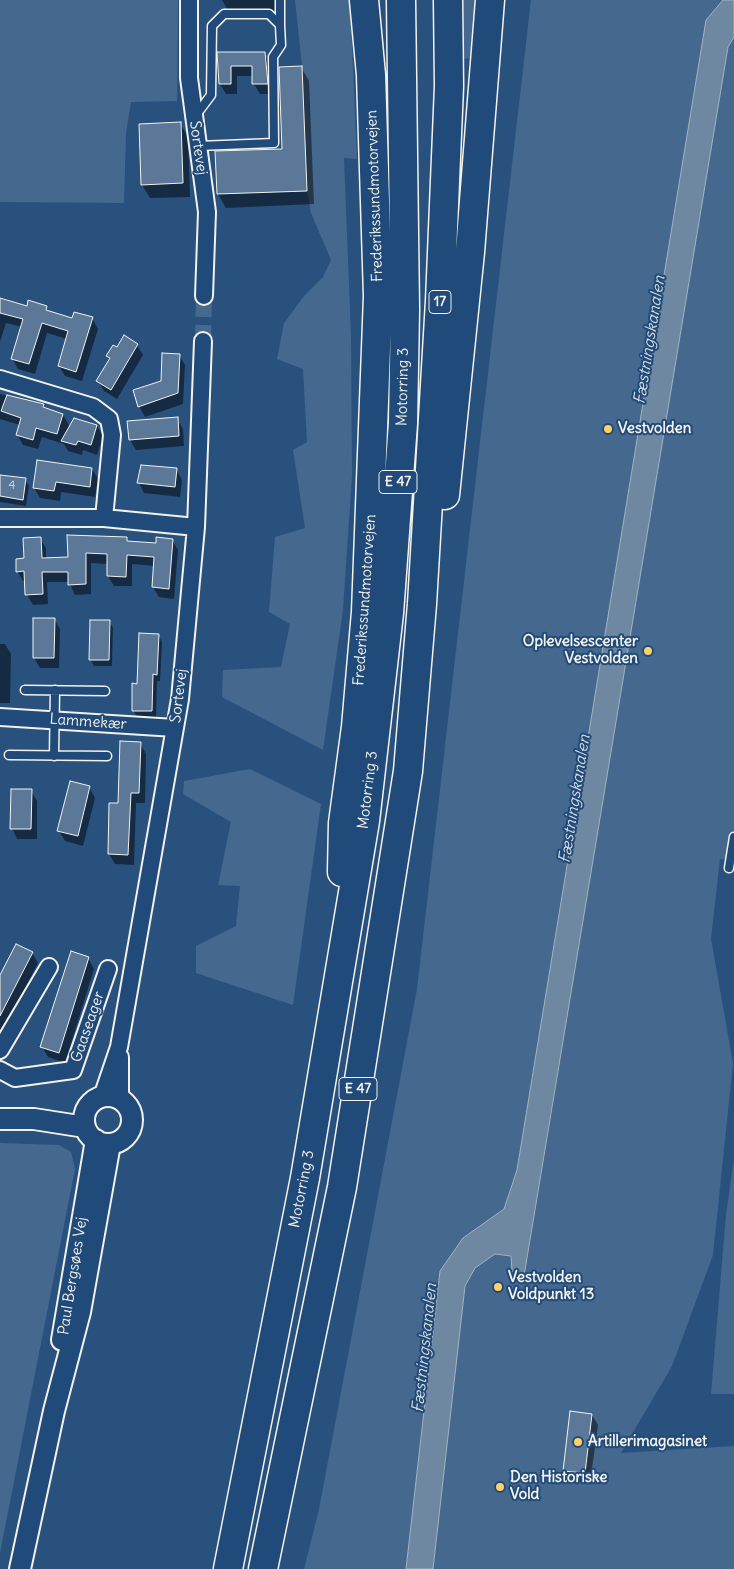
<!DOCTYPE html>
<html>
<head>
<meta charset="utf-8">
<style>
	body { margin:0 }
	canvas { display:block; background:#28517e }
</style>
</head>
<body>
<canvas width="734" height="1569"></canvas>
<script>
const ctx = document.querySelector('canvas').getContext('2d');
ctx.lineJoin = 'round';
function fillPath(path, color) {
  ctx.fillStyle = color;
  ctx.fill(path, 'evenodd');
}
function toPath(rows) {
  const path = new Path2D();
  for (const r of rows) {
    if (r.length === 3) {
      path.moveTo(r[0] + r[2], r[1]);
      path.arc(r[0], r[1], r[2], 0, 2 * Math.PI);
      continue;
    }
    path.moveTo(r[0], r[1]);
    for (let i = 2; i < r.length; i += 2) path.lineTo(r[i], r[i + 1]);
  }
  return path;
}
function stroke(path, color, width, dash) {
  ctx.strokeStyle = color;
  ctx.lineWidth = width;
  ctx.lineCap = dash ? 'butt' : 'round';
  ctx.setLineDash(dash || []);
  ctx.stroke(path);
}
function write(font, color, halo, rows, align = 'center') {
  ctx.font = font + ' Delius,sans-serif';
  ctx.lineWidth = 4;
  ctx.setLineDash([]);
  ctx.textBaseline = 'middle';
  ctx.strokeStyle = halo;
  ctx.fillStyle = color;
  for (const [text, x, y, turn = 0] of rows) {
    ctx.save();
    ctx.translate(x, y);
    ctx.rotate((+turn || 0) * Math.PI / 180);
    ctx.textAlign = isNaN(turn) ? turn : align;
    if (halo) ctx.strokeText(text, 0, 0);
    ctx.fillText(text, 0, 0);
    ctx.restore();
  }
}
const green = toPath([
	[0,0,178,0,177,101,131,102,126,133,124,203,0,202],
	[295,0,350,0,357,159,344,158,351,336,352,476,343,610,323,750,222,697,223,670,281,667,290,624,269,612,275,537,305,528,293,450,307,442,303,369,277,359,284,323,304,296,323,277,331,260,311,213,307,191,302,66],
	[461,0,475,0,471,58,462,59],
	[531,0,734,0,734,859,720,859,711,939,733,1063,713,1255,672,1366,621,1453,734,1446,734,1569,304,1569,319,1509,417,989],
	[250,769,321,804,293,1005,196,973,196,946,236,926,240,886,218,885,231,822,183,794,184,781],
	[0,1143,59,1145,71,1152,75,1169,0,1553],
	[734,1159,734,1394,711,1394,726,1214]
]);
const water = toPath([
	[723,0,734,0,734,37,728,47,524,1276,512,1272,511,1256,495,1254,475,1268,465,1286,433,1569,406,1569,440,1271,463,1238,504,1209,517,1170,706,20,723,0]
]);
const shadow = toPath([
	[222,0,280,0,280,15,230,14],
	[219,53,264,53,270,64,273,94,260,94,254,84,254,76,237,76,237,94,226,94,220,84],
	[301,67,309,81,314,204,226,208,218,194,283,150],
	[180,123,188,137,190,197,150,198,142,185],
	[0,297,28,307,46,307,49,312,73,320,92,318,98,329,82,381,65,376,59,366,67,339,47,333,35,374,18,369,12,358,22,327,6,323,0,342],
	[137,345,143,355,117,399,104,391,98,381,110,361,107,356,117,349],
	[179,355,185,365,183,404,145,417,139,406,162,382],
	[0,394,43,405,46,410,63,415,69,425,67,431,97,426,103,436,97,455,83,450,82,455,68,451,64,444,42,437,38,449,23,445,17,434,20,425,0,419],
	[177,419,183,429,184,446,136,450,130,440],
	[92,469,98,479,95,497,61,492,60,501,40,498,34,488],
	[176,469,182,480,180,497,144,493,139,483],
	[0,476,25,480,29,486,26,506,0,502],
	[40,538,46,548,46,559,69,559,126,538,129,542,157,545,172,540,178,550,174,599,159,597,153,587,155,566,132,564,132,586,114,586,108,576,108,564,91,563,91,594,75,595,69,582,47,582,48,604,33,605,27,595,26,581,23,581,17,571],
	[54,619,60,629,59,668,40,668,34,658],
	[109,621,113,628,112,666,94,666,90,659],
	[158,635,162,642,160,681,157,681,156,718,137,717,133,710,138,685],
	[0,644,5,644,11,654,10,703,0,703],
	[140,743,146,754,145,803,136,803,134,865,115,864,109,854,119,804],
	[89,787,95,798,83,846,65,841,59,831],
	[31,791,37,801,37,839,17,839,12,828],
	[32,953,38,963,0,1037,0,978],
	[88,958,94,969,65,1063,48,1057,42,1047],
	[592,1415,598,1425,590,1483,570,1481,564,1470]
]);
const building = toPath([
	[217,52,265,52,268,84,252,84,252,66,231,66,231,84,219,84,217,52],
	[302,66,307,191,217,194,215,151,282,149,279,67,302,66],
	[181,122,183,183,141,185,139,124,181,122],
	[0,298,27,306,28,300,47,306,46,310,72,318,74,312,93,317,76,372,58,366,68,331,42,323,29,364,11,359,23,319,0,313,0,298],
	[124,335,138,344,111,390,96,381,110,358,106,356,113,345,117,347,124,335],
	[162,353,180,354,178,393,138,407,133,390,161,381,162,353],
	[7,395,44,404,43,407,63,414,57,434,36,428,33,440,16,435,21,418,1,411,7,395],
	[178,417,179,436,129,440,127,421,178,417],
	[74,418,97,425,91,445,78,441,76,445,61,441,74,418],
	[37,460,92,468,90,487,56,482,54,491,33,488,37,460],
	[141,465,177,468,175,487,137,483,141,465],
	[0,475,26,478,23,500,0,496,0,475],
	[67,535,127,537,127,541,156,543,156,537,173,539,169,589,152,587,154,557,127,555,126,577,107,576,107,554,86,553,86,584,68,585,68,572,42,572,43,594,25,595,24,571,16,572,16,559,24,558,23,538,41,537,42,558,68,557,67,535],
	[33,618,55,618,54,658,33,658,33,618],
	[90,620,110,620,109,660,89,660,90,620],
	[139,633,159,634,157,675,153,674,152,711,132,711,132,683,137,684,139,633],
	[120,741,141,742,139,793,131,793,128,855,108,854,109,803,118,803,120,741],
	[70,781,90,786,78,836,57,831,70,781],
	[11,789,32,789,31,829,10,829,11,789],
	[16,944,33,952,0,1016,0,975,16,944],
	[71,951,89,957,59,1053,40,1047,71,951],
	[570,1411,592,1414,585,1473,563,1471,570,1411]
]);
const minorTunnel = toPath([
	[203,341,204,296]
]);
const service = toPath([
	[280,0,280,25],
	[196,115,211,95,212,26,224,14,269,14,280,25,281,45,273,57,274,143,198,146],
	[25,690,105,691],
	[9,755,107,756],
	[54,756,55,690],
	[729,868,734,837]
]);
const minor = toPath([
	[189,0,189,78,207,212,204,296],
	[0,379,93,407,109,419,112,435,104,518],
	[0,518,104,518,196,527],
	[0,717,175,728],
	[0,1050,49,967],
	[120,1057,120,1099],
	[0,1070,15,1078,73,1070,108,969],
	[102,1097,119,1047,180,699,196,527,203,341]
]);
const tertiary = toPath([
	[108,1120,24],
	[0,1119,34,1119,85,1127],
	[62,1340,96,1140],
	[20,1569,54,1411,80,1312,110,1144]
]);
const motorway = toPath([
	[445,495,470,252,490,0],
	[342,872,343,823,356,727,366,612,378,296,371,75,364,0],
	[228,1569,305,1178,365,821,389,613,403,423,405,310,401,0],
	[263,1569,342,1187,408,771,422,604,440,301,449,86,448,0]
]);
const markers = [
	[608,429,5,"#ffd166"],
	[648,651,5,"#ffd166"],
	[498,1287,5,"#ffd166"],
	[578,1442,5,"#ffd166"],
	[500,1487,5,"#ffd166"]
];
const numberNames = [
	["4",12,486]
];
const shields = [
	[440,302,22],
	[398,482,38],
	[358,1089,38]
];
const shieldNames = [
	["17",440,302],
	["E 47",398,482],
	["E 47",358,1089]
];
const streetNames = [
	["Sortevej",198,148,82],
	["Frederikssundmotorvejen",375,196,-92],
	["Motorring 3",403,387,-89],
	["Frederikssundmotorvejen",365,600,-86],
	["Sortevej",179,696,-83],
	["Lammekær",88,722,4],
	["Motorring 3",368,790,-83],
	["Gaaseager",88,1027,-71],
	["Motorring 3",302,1189,-79],
	["Paul Bergsøes Vej",73,1276,-81]
];
const poiNames = [
	["Vestvolden",618,429],
	["Oplevelsescenter",638,642,"right"],
	["Vestvolden",638,659,"right"],
	["Vestvolden",508,1278],
	["Voldpunkt 13",508,1295],
	["Artillerimagasinet",588,1442],
	["Den Historiske",510,1478],
	["Vold",510,1495]
];
const waterNames = [
	["Fæstningskanalen",650,340,-81],
	["Fæstningskanalen",575,799,-81],
	["Fæstningskanalen",425,1348,-84]
];
fillPath(green, '#45688e');
fillPath(water, '#6e88a2');
stroke(water, '#a4b2be', 1);
fillPath(shadow, '#0007');
fillPath(building, '#5b7899');
stroke(building, '#f4f1e8', 1);
stroke(minorTunnel, '#47698e', 16, [16, 8]);
stroke(service, '#f4f1e8', 11);
stroke(minor, '#f4f1e8', 20);
stroke(tertiary, '#f4f1e8', 24);
stroke(motorway, '#f4f1e8', 31);
stroke(service, '#1f4a7a', 8);
stroke(minor, '#1f4a7a', 16);
stroke(tertiary, '#1f4a7a', 20);
stroke(motorway, '#1f4a7a', 28);
for (const [x, y, r, color] of markers) {
  const dot = new Path2D();
  dot.arc(x, y, r, 0, 2 * Math.PI);
  ctx.fillStyle = color;
  ctx.fill(dot);
  stroke(dot, '#1f4a7a', 2);
}
write('12px', '#ced3d4', null, numberNames);
for (const [x, y, w] of shields) {
  const box = new Path2D();
  box.roundRect(x - w / 2, y - 11.5, w, 23, 4);
  ctx.fillStyle = '#1f4a7a';
  ctx.fill(box);
  stroke(box, '#f4f1e8', 1);
}
write('bold 14px', '#f4f1e8', null, shieldNames);
write('15px', '#f4f1e8', '#1f4a7a', streetNames);
write('bold 15px', '#f4f1e8', '#1f4a7a', poiNames, 'left');
write('italic 16px', '#d9dcda', '#1f4a7a', waterNames);
</script>
</body>
</html>
